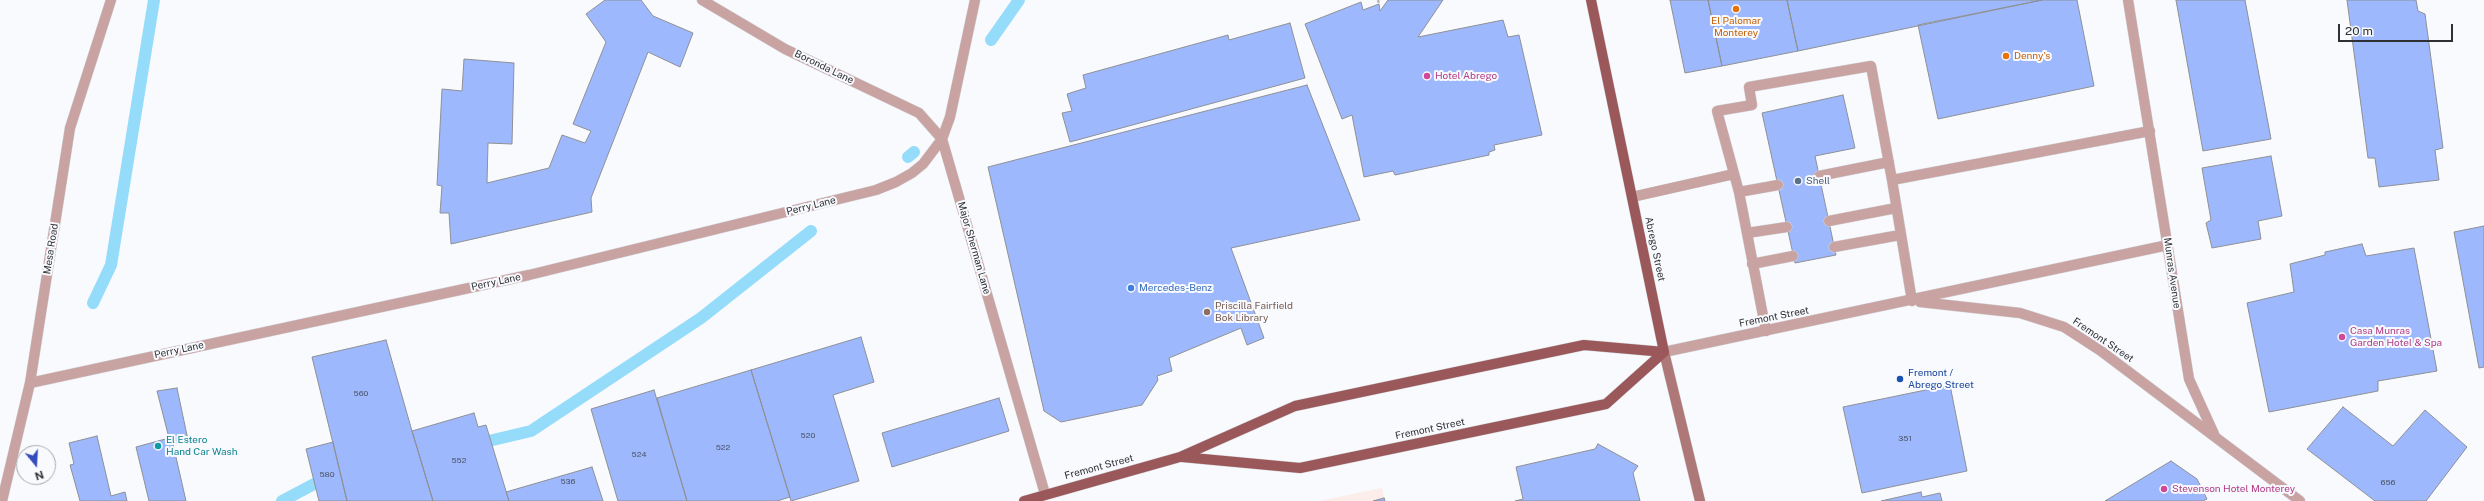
<!DOCTYPE html>
<html>
<head>
<meta charset="utf-8">
<style>
	body { margin:0 }
	#map { position:relative; width:2484px; height:501px; overflow:hidden; background:#f8fafe; font-family:"Public Sans",sans-serif }
	canvas { display:block }
	.north { position:absolute; left:16px; top:445px; width:40px; height:40px; box-sizing:border-box; background:#f8fafe; border:1px solid #a8a9ad; border-radius:50%; rotate:162deg; font-size:11px; font-weight:700; line-height:16px; text-align:center; color:#2f3033 }
	.north::after { content:''; display:block; margin:auto; width:14px; height:18px; background:#354cbd; clip-path:polygon(50% 0,100% 100%,50% 72%,0 100%) }
	.scale { position:absolute; left:2338px; top:24px; width:115px; height:18px; box-sizing:border-box; border:2px solid #2f3033; border-top:0; padding-left:5px; font-size:12px; line-height:14px; white-space:nowrap; color:#2f3033; -webkit-text-stroke:3px #f8fafe; paint-order:stroke }
</style>
</head>
<body>
<div id="map">
<canvas width="2484" height="501"></canvas>
<div class="north">N</div>
<div class="scale">20 m</div>
</div>
<script>
const ctx = document.querySelector('canvas').getContext('2d');
ctx.lineJoin = 'round';
function fillPath(path, color) {
  ctx.fillStyle = color;
  ctx.fill(path, 'evenodd');
}
function toPath(rows) {
  const path = new Path2D();
  for (const r of rows) {
    path.moveTo(r[0], r[1]);
    for (let i = 2; i < r.length; i += 2) path.lineTo(r[i], r[i + 1]);
  }
  return path;
}
function stroke(path, color, width, dash) {
  ctx.strokeStyle = color;
  ctx.lineWidth = width;
  ctx.lineCap = dash ? 'butt' : 'round';
  ctx.setLineDash(dash || []);
  ctx.stroke(path);
}
function write(font, color, halo, rows, align = 'center') {
  ctx.font = font + ' "Public Sans",sans-serif';
  ctx.lineWidth = 4;
  ctx.setLineDash([]);
  ctx.textBaseline = 'middle';
  ctx.strokeStyle = halo;
  ctx.fillStyle = color;
  for (const [text, x, y, turn = 0] of rows) {
    ctx.save();
    ctx.translate(x, y);
    ctx.rotate((+turn || 0) * Math.PI / 180);
    ctx.textAlign = isNaN(turn) ? turn : align;
    if (halo) ctx.strokeText(text, 0, 0);
    ctx.fillText(text, 0, 0);
    ctx.restore();
  }
}
const education = toPath([
	[1382,488,1385,501,1319,501]
]);
const stream = toPath([
	[991,40,1019,0],
	[908,157,914,152],
	[93,303,111,265,154,0],
	[476,444,531,431,701,318,811,231],
	[282,501,318,482,330,479]
]);
const building = toPath([
	[605,0,641,0,653,16,693,33,680,67,648,52,591,198,592,212,451,244,449,213,440,213,442,186,437,185,442,89,462,91,464,59,514,63,512,144,488,143,487,183,549,168,562,135,585,143,591,131,573,124,606,42,586,14,605,0],
	[1388,0,1443,0,1418,37,1503,20,1508,37,1519,35,1542,135,1494,145,1495,150,1489,152,1489,155,1395,175,1393,171,1364,177,1352,115,1342,119,1305,24,1361,2,1363,10,1379,4,1380,11,1388,0],
	[1670,0,1708,0,1722,66,1685,73,1670,0],
	[1708,0,1787,0,1798,51,1722,66,1708,0],
	[1787,0,2042,0,1798,51,1787,0],
	[2042,0,2077,0,2094,86,1938,119,1918,25,2042,0],
	[2176,0,2245,0,2271,139,2203,151,2176,0],
	[2347,0,2416,0,2418,11,2425,14,2443,148,2435,150,2439,180,2379,187,2375,158,2368,158,2347,0],
	[1290,23,1305,78,1070,142,1062,113,1072,111,1067,94,1086,88,1083,75,1228,35,1229,40,1290,23],
	[1307,85,1360,220,1231,248,1264,338,1247,345,1241,328,1169,358,1172,371,1157,376,1158,380,1142,405,1061,422,1044,411,988,167,1307,85],
	[1843,95,1855,148,1815,156,1836,255,1795,263,1762,113,1843,95],
	[2271,156,2282,216,2258,221,2261,239,2212,248,2206,223,2211,220,2202,168,2271,156],
	[2484,226,2484,367,2479,368,2454,232,2484,226],
	[2362,244,2366,256,2414,248,2437,371,2378,381,2378,391,2269,412,2247,303,2294,292,2290,264,2325,255,2325,252,2362,244],
	[861,337,874,382,833,395,859,481,791,501,751,370,861,337],
	[386,340,412,431,433,501,347,501,312,357,386,340],
	[751,370,790,497,777,501,687,501,657,398,751,370],
	[1950,385,1967,471,1862,493,1843,407,1950,385],
	[177,388,188,440,173,444,186,501,149,501,136,447,169,438,157,391,177,388],
	[654,390,687,501,618,501,591,409,654,390],
	[999,398,1009,431,892,467,882,433,999,398],
	[2343,407,2393,446,2425,410,2467,447,2426,501,2375,501,2307,449,2343,407],
	[474,413,478,427,486,425,509,501,433,501,412,431,474,413],
	[97,436,111,496,125,492,127,501,80,501,70,465,74,464,69,443,97,436],
	[333,442,347,501,319,501,306,449,333,442],
	[1598,444,1638,466,1633,473,1640,501,1515,501,1523,499,1516,467,1595,449,1598,444],
	[2171,461,2197,479,2207,499,2203,501,2105,501,2171,461],
	[592,467,603,501,509,501,506,492,592,467],
	[1921,492,1922,497,1940,493,1942,501,1881,501,1921,492],
	[1384,498,1385,501,1373,501,1384,498]
]);
const path = toPath([
	[1378,0,1379,4]
]);
const service = toPath([
	[1819,176,1889,162],
	[1739,192,1778,185],
	[1632,197,1734,174],
	[1829,221,1896,208],
	[1747,233,1787,227],
	[1834,247,1900,235],
	[1752,264,1793,256],
	[1912,301,1892,180,2150,131],
	[1766,331,1739,192,1717,111,1752,105,1749,87,1871,66,1892,180]
]);
const minor = toPath([
	[702,0,785,49,919,113,942,139,1045,494],
	[30,383,529,275,876,190,896,182,912,173,923,164,942,139,950,117,975,0],
	[2,501,30,383,70,128,111,0]
]);
const tertiary = toPath([
	[2128,0,2189,379,2214,434],
	[1920,302,2020,313,2064,327,2101,351,2300,501],
	[1664,352,2168,245]
]);
const secondary = toPath([
	[1664,352,1700,501]
]);
const primary = toPath([
	[1591,0,1664,352],
	[1182,457,1300,468,1606,404,1664,352],
	[1024,501,1180,457,1295,406,1584,345,1664,352]
]);
const markers = [
	[1736,9,4,"#e8710a"],
	[2006,56,4,"#e8710a"],
	[1427,76,4,"#d1479c"],
	[1798,181,4,"#5c6f8a"],
	[1131,288,4,"#3f7fe0"],
	[1207,312,4,"#8d6e63"],
	[2342,337,4,"#d1479c"],
	[1900,379,4,"#1a4fb4"],
	[158,446,4,"#0f9aa8"],
	[2164,489,4,"#d1479c"]
];
const numberNames = [
	["560",361,394],
	["520",808,436],
	["351",1905,439],
	["522",723,448],
	["524",639,455],
	["552",459,461],
	["580",327,475],
	["536",568,482],
	["656",2388,483]
];
const foodNames = [
	["El Palomar",1736,21],
	["Monterey",1736,33],
	["Denny's",2014,56,"left"]
];
const streetNames = [
	["Boronda Lane",824,67,26],
	["Perry Lane",811,206,-14],
	["Major Sherman Lane",974,248,74],
	["Mesa Road",51,249,-81],
	["Abrego Street",1655,249,78],
	["Munras Avenue",2172,273,82],
	["Perry Lane",496,282,-12],
	["Fremont Street",1774,317,-11],
	["Fremont Street",2103,340,34],
	["Perry Lane",179,350,-12],
	["Fremont Street",1430,429,-12],
	["Fremont Street",1099,467,-15]
];
const hotelNames = [
	["Hotel Abrego",1435,76],
	["Casa Munras",2350,331],
	["Garden Hotel & Spa",2350,343],
	["Stevenson Hotel Monterey",2172,489]
];
const serviceNames = [
	["Shell",1806,181]
];
const shopNames = [
	["Mercedes-Benz",1139,288]
];
const educationNames = [
	["Priscilla Fairfield",1215,306],
	["Bok Library",1215,318]
];
const transitNames = [
	["Fremont /",1908,373],
	["Abrego Street",1908,385]
];
const cultureNames = [
	["El Estero",166,440],
	["Hand Car Wash",166,452]
];
fillPath(education, '#fcecea');
stroke(stream, '#95dcfa', 12);
fillPath(building, '#9db8fc');
stroke(building, '#8e9096', 1);
stroke(service, '#d4d6d9', 11);
stroke(minor, '#d4d6d9', 11);
stroke(tertiary, '#d4d6d9', 11);
stroke(secondary, '#d4d6d9', 11);
stroke(primary, '#d4d6d9', 11);
stroke(path, '#b8b9bd', 2.5, [3, 2]);
stroke(service, '#c9a2a2', 10);
stroke(minor, '#c9a2a2', 10);
stroke(tertiary, '#c9a2a2', 10);
stroke(secondary, '#ae7778', 10);
stroke(primary, '#9a585a', 10);
for (const [x, y, r, color] of markers) {
  const dot = new Path2D();
  dot.arc(x, y, r, 0, 2 * Math.PI);
  ctx.fillStyle = color;
  ctx.fill(dot);
  stroke(dot, '#f8fafe', 1.5);
}
write('8px', '#4a5265', null, numberNames);
write('10px', '#c56008', '#f8fafe', foodNames);
write('10px', '#2f3033', '#f8fafe', streetNames);
write('10px', '#b23c85', '#f8fafe', hotelNames, 'left');
write('10px', '#4e5e75', '#f8fafe', serviceNames, 'left');
write('10px', '#366cbe', '#f8fafe', shopNames, 'left');
write('10px', '#785e54', '#f8fafe', educationNames, 'left');
write('10px', '#164399', '#f8fafe', transitNames, 'left');
write('10px', '#0d838f', '#f8fafe', cultureNames, 'left');
</script>
</body>
</html>
